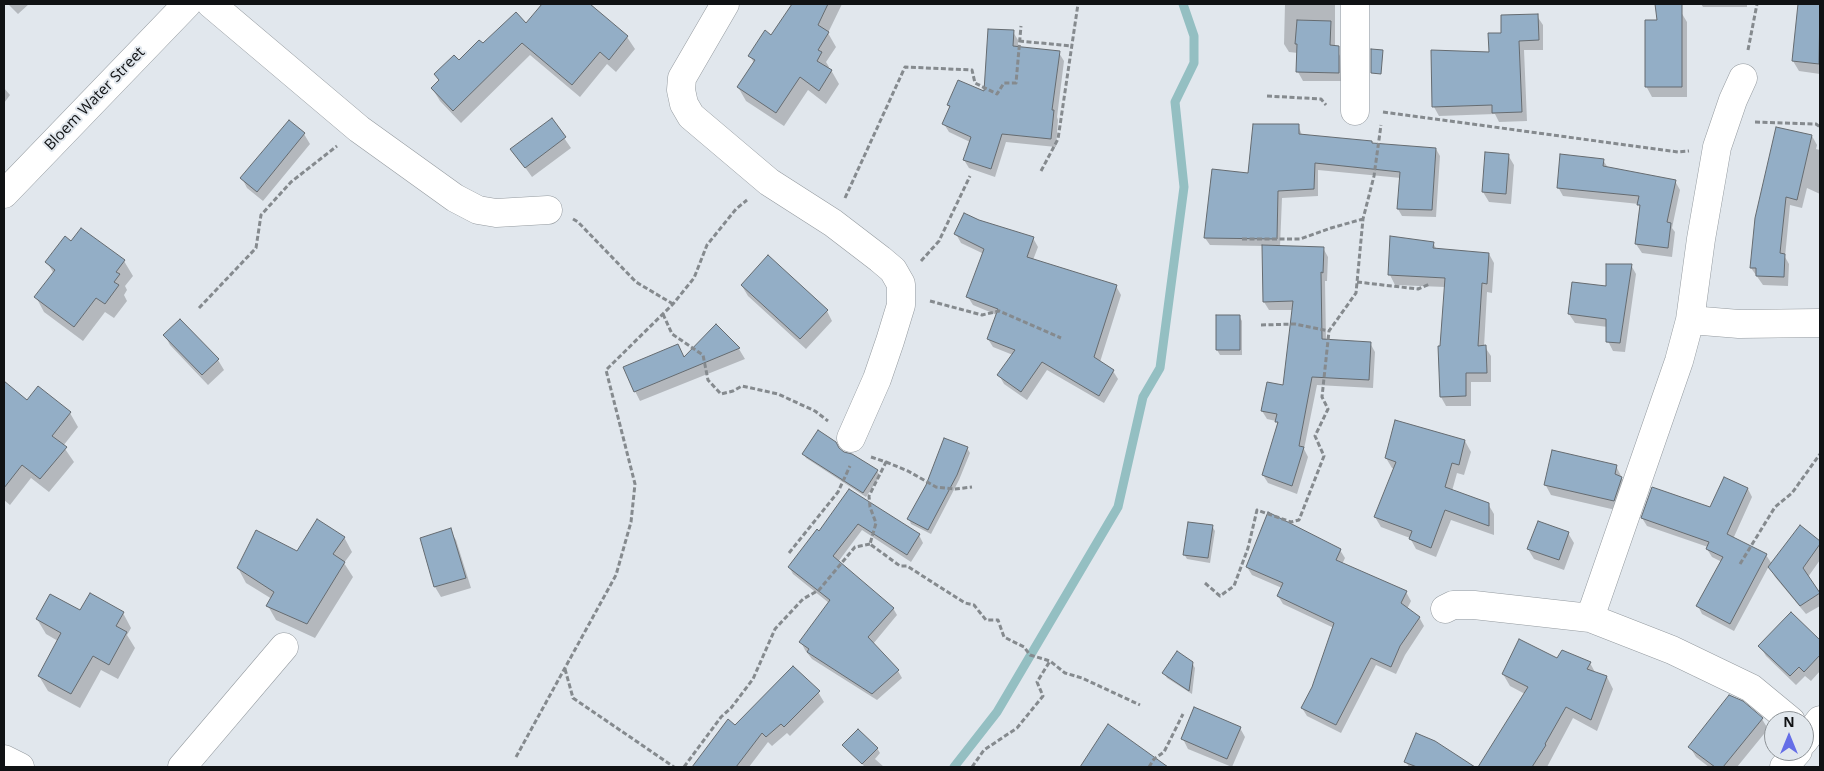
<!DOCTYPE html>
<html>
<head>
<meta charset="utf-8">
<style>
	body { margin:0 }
	#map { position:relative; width:1824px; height:771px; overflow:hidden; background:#e1e7ed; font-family:"Open Sans",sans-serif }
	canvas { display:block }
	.frame { position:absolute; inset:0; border:5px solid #101214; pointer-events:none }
	.north { position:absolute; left:1764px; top:711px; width:50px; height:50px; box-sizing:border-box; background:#e1e7ed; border:1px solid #8d9296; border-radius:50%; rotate:0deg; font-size:14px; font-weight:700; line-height:20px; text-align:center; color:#101214 }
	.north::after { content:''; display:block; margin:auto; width:18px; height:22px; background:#656ee7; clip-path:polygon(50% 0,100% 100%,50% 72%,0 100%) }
</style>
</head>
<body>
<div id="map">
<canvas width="1824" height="771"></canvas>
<div class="frame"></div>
<div class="north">N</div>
</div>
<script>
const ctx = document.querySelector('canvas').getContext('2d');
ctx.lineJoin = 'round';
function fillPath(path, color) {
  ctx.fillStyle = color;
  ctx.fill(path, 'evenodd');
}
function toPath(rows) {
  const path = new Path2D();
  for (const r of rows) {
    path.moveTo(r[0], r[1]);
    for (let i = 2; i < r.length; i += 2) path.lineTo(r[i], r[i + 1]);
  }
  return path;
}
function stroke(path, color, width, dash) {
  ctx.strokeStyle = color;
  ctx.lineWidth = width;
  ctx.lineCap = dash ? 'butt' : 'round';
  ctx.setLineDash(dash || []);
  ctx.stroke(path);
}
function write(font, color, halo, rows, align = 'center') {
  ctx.font = font + ' "Open Sans",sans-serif';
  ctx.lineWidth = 4;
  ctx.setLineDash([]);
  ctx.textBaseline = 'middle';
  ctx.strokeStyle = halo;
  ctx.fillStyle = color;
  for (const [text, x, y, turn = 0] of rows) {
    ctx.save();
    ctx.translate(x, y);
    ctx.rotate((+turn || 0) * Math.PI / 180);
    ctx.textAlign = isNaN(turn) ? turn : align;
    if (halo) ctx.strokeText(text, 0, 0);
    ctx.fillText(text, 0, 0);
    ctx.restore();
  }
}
const shadow = toPath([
	[8,4,29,4,18,14],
	[544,4,588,4,627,37,635,49,616,72,607,64,580,97,530,55,461,123,440,101,432,88,439,81,435,75,483,45,526,25],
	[793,4,842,4,828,33,836,47,826,62,829,67,828,68,831,70,839,84,826,104,808,90,784,126,746,101,738,87,754,63,750,56,772,36],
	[1285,4,1335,4,1335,46,1340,56,1341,81,1303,81,1298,72,1298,53,1289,52,1284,44],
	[1701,4,1747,4,1747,7,1703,7],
	[1799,4,1820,4,1820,74,1799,71,1793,61],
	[1681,12,1687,22,1687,97,1652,97,1646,86,1658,21],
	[1537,16,1543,25,1543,50,1524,50,1527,121,1499,122,1495,114,1439,116,1434,107,1432,51,1490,53,1503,34],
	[1013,32,1018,40,1018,47,1059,53,1064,61,1057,117,1058,120,1056,147,1006,142,995,177,969,168,964,160,970,142,949,132,944,124,950,109,948,105,986,92],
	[4,88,10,95,4,103],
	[551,119,571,148,532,177,512,149],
	[1298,125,1302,135,1372,144,1436,149,1440,156,1436,217,1402,216,1398,209,1401,178,1318,170,1318,196,1282,198,1280,247,1323,248,1328,257,1327,281,1325,281,1326,340,1370,343,1375,352,1373,388,1317,385,1304,449,1308,457,1297,494,1268,483,1263,475,1279,426,1276,421,1267,419,1262,411,1284,387,1293,310,1269,310,1264,302,1263,246,1210,245,1205,238,1249,174],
	[304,134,310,144,263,201,247,188,242,178],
	[1812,136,1817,145,1816,149,1820,150,1820,194,1807,188,1802,208,1790,205,1785,257,1789,264,1788,286,1763,285,1751,268],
	[1508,155,1514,165,1511,204,1489,202,1483,192],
	[1603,160,1608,168,1675,181,1680,190,1672,228,1675,232,1672,257,1642,253,1636,244,1641,209,1639,204,1563,196,1558,187],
	[979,221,1033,238,1038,247,1033,260,1116,286,1121,295,1100,362,1113,371,1118,379,1104,403,1047,370,1027,400,1004,384,999,375,1013,355,993,347,988,339,997,315,973,305,968,297,984,254,961,243,956,234],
	[72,243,124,261,133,276,125,286,127,290,124,295,127,301,114,318,105,312,83,341,44,312,36,297,54,274,47,262],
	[1433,243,1437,250,1489,254,1494,263,1492,293,1487,292,1484,347,1485,347,1491,356,1491,382,1471,382,1471,406,1446,406,1441,397,1441,347,1445,287,1395,285,1390,275],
	[1631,265,1636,274,1625,352,1613,351,1608,341,1608,327,1575,323,1569,314,1608,287],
	[742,286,827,311,832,321,806,349,748,296],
	[1239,316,1242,321,1242,355,1220,355,1217,350],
	[180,321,218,360,224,370,208,385,170,345,165,335],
	[716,326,739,349,745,359,640,401,635,391,678,346,684,358],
	[4,383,27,402,70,413,78,427,63,446,74,462,49,492,31,478,10,505,4,500],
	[1465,441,1471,452,1464,475,1457,473,1452,491,1488,504,1494,514,1494,535,1451,520,1436,557,1416,549,1410,538,1381,527,1375,517,1394,469,1392,468,1386,458],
	[967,448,970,453,959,480,931,534,911,524,909,519],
	[839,449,877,471,880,476,866,497,806,458,804,454],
	[1616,466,1627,488,1620,511,1551,495,1545,484],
	[1748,489,1752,497,1733,539,1766,555,1772,564,1800,527,1820,542,1820,560,1808,577,1820,596,1820,606,1806,614,1775,577,1769,566,1734,631,1702,614,1698,606,1722,562,1712,557,1707,549,1708,547,1647,526,1642,518,1711,508],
	[850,491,919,535,923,543,911,562,862,530,838,562,893,608,897,615,873,644,898,671,902,678,877,700,812,659,805,650,801,642,829,603,793,574,789,567,819,533],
	[1212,526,1215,531,1210,563,1187,559,1184,554],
	[450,530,456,540,471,588,441,597,435,587],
	[1568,533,1574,543,1564,570,1534,559,1528,549],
	[344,537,352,552,344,563,353,577,315,638,276,620,268,606,272,599,246,583,238,568,298,553],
	[1340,550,1345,558,1342,564,1406,592,1411,601,1407,609,1419,617,1424,626,1405,655,1396,674,1376,665,1341,733,1307,716,1302,708,1313,688,1334,628,1283,604,1278,596,1282,588,1252,575,1247,567],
	[81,612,123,613,131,628,127,635,135,648,118,679,101,670,80,708,48,691,39,676,58,641,46,634,37,619],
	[1791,614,1820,642,1820,671,1811,681,1805,676,1796,685,1766,656,1760,646],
	[1558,659,1590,663,1596,674,1607,677,1613,689,1597,731,1573,718,1547,767,1479,767,1525,694,1510,686,1503,674],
	[1192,663,1195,668,1192,694,1167,678,1164,673],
	[818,692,824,702,790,736,787,733,772,746,768,742,749,767,694,767,728,721,735,726],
	[1762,719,1768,729,1737,767,1709,767,1696,757,1690,747],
	[1107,728,1164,767,1085,767,1083,764],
	[1240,728,1245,737,1232,767,1188,749,1183,739],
	[1435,742,1473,767,1409,767,1406,762],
	[844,745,877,748,880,753,875,759,884,767,862,767,864,766]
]);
const stream = toPath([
	[954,767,997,712,1118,507,1143,397,1160,368,1184,187,1175,102,1194,63,1194,36,1183,4]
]);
const building = toPath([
	[542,4,590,4,628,36,609,60,600,52,572,85,522,43,453,111,431,88,439,80,434,74,454,55,459,60,479,40,483,43,516,12,526,23,542,4],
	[792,4,828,4,818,25,829,32,818,50,822,52,817,61,832,70,819,91,800,77,776,113,737,87,755,60,748,56,765,30,771,35,792,4],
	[1655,4,1682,4,1682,87,1645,87,1645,20,1657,20,1655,4],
	[1798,4,1820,4,1819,64,1792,61,1798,4],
	[1538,14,1539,40,1519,41,1522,112,1492,113,1492,105,1432,107,1431,50,1489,52,1488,33,1501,33,1501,15,1538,14],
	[1297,20,1331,21,1330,45,1339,46,1339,73,1296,72,1297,44,1295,44,1297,20],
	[988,29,1014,30,1013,46,1060,51,1052,110,1054,110,1051,139,1002,134,991,169,963,160,971,137,942,124,950,106,947,105,958,80,984,91,988,29],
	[1371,49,1383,50,1381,74,1371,73,1371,49],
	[552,118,566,137,525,168,510,149,552,118],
	[289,120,305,133,257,192,240,178,289,120],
	[1253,124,1299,124,1299,134,1372,141,1372,143,1436,148,1432,210,1397,209,1400,172,1315,163,1314,189,1278,191,1277,239,1204,238,1212,169,1248,173,1253,124],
	[1776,127,1812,135,1797,200,1786,197,1780,253,1785,254,1784,277,1756,276,1756,268,1750,268,1755,218,1776,127],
	[1485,152,1509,154,1506,194,1482,192,1485,152],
	[1560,154,1604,159,1603,166,1676,180,1667,222,1671,223,1668,248,1635,244,1640,205,1637,205,1639,196,1557,188,1560,154],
	[964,213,979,220,1034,237,1027,257,1117,285,1094,357,1114,370,1099,396,1042,362,1021,392,997,375,1015,350,987,339,998,309,966,297,984,249,954,234,964,213],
	[81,228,125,260,116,272,120,274,114,282,119,285,105,304,96,298,74,327,34,297,55,270,45,262,65,236,71,241,81,228],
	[1390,236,1434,242,1433,248,1489,253,1487,284,1482,283,1478,346,1486,345,1487,373,1466,373,1466,396,1440,397,1438,346,1440,346,1445,278,1388,275,1390,236],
	[1262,245,1324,247,1323,273,1321,272,1322,339,1371,342,1369,380,1312,377,1299,446,1304,447,1292,486,1262,475,1278,422,1275,422,1277,414,1261,411,1267,382,1283,385,1293,301,1263,302,1262,245],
	[768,255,828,310,800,339,741,285,768,255],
	[1606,264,1632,264,1620,343,1606,342,1606,319,1568,314,1572,282,1606,286,1606,264],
	[1216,315,1240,315,1240,350,1216,350,1216,315],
	[180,319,219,359,202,375,163,335,180,319],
	[716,324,740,348,634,392,623,367,678,344,684,357,716,324],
	[4,381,27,400,38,386,71,412,52,436,67,447,40,479,22,465,4,488,4,381],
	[1395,420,1465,440,1459,465,1452,463,1445,487,1489,503,1489,526,1445,510,1431,548,1409,539,1412,531,1374,517,1396,462,1385,458,1395,420],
	[818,430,836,442,839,448,844,452,852,454,878,470,863,493,802,454,818,430],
	[944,438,968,447,957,475,928,530,907,519,926,485,944,438],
	[1552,450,1617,465,1615,474,1622,477,1614,501,1544,485,1552,450],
	[1724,477,1748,488,1727,534,1767,554,1730,624,1696,606,1723,557,1706,549,1709,542,1641,518,1652,487,1710,507,1724,477],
	[849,489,920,534,907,555,858,524,833,556,894,608,868,637,899,670,872,694,807,652,809,649,799,642,830,600,788,567,817,529,819,531,849,489],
	[1268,512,1341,549,1336,560,1407,591,1401,603,1420,617,1400,646,1391,667,1371,658,1336,725,1301,708,1312,687,1334,623,1277,596,1283,583,1246,567,1268,512],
	[317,519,345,537,333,554,345,562,307,624,266,606,274,592,237,568,256,530,297,551,317,519],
	[1538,521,1569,532,1559,560,1527,549,1538,521],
	[1188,522,1213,525,1208,558,1183,555,1188,522],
	[1800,525,1820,541,1820,544,1803,568,1820,593,1800,606,1768,567,1800,525],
	[451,528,466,578,434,587,420,538,451,528],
	[90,593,124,612,116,626,127,632,109,665,93,656,71,694,38,676,61,633,36,619,50,594,80,610,90,593],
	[1791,612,1820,640,1820,655,1804,672,1799,667,1790,676,1758,646,1791,612],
	[1519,639,1557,658,1562,650,1591,662,1587,669,1607,676,1591,720,1566,707,1545,744,1546,745,1532,767,1478,767,1528,687,1502,674,1519,639],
	[1177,651,1193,662,1189,691,1162,673,1177,651],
	[793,666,820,691,784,727,781,724,766,737,762,733,736,767,692,767,728,719,735,725,793,666],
	[1729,695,1743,701,1763,718,1723,767,1715,767,1688,747,1729,695],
	[1194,707,1241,727,1227,759,1181,739,1194,707],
	[1108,724,1168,767,1080,767,1108,724],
	[858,729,878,748,862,764,842,745,858,729],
	[1416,733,1435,741,1475,767,1417,767,1404,762,1416,733]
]);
const path = toPath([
	[1019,41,1072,46],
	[1748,50,1757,4],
	[1267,96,1321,99,1326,105],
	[1383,112,1678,152,1689,151],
	[1755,122,1816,124,1820,127],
	[1041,171,1058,139,1078,4],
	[845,198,905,67,972,70,975,83,997,94,1004,83,1016,83,1021,26],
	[573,219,578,222,636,282,673,304],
	[1242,239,1300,239,1331,228,1363,219],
	[921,261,939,241,970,176],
	[1357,282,1418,289,1430,284],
	[930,301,982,315,999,311,1061,338],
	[199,308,256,248,261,215,291,182,337,146],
	[663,314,672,334,703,355,708,380,721,394,733,391,742,386,778,394,815,411,828,421],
	[1261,325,1295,324,1329,331],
	[871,457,886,462,869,496,870,507,876,523,870,544,900,566,907,566,965,603,974,605,986,620,998,620,1004,637,1024,647,1030,655,1050,661,1065,673,1082,678,1140,705],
	[886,462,908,471,936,487,955,489,972,487],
	[789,553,838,492,850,466],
	[1740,564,1775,507,1792,493,1820,454],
	[1205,583,1220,596,1234,586,1248,548,1257,510,1291,522,1299,520,1324,456,1315,436,1328,409,1322,397,1329,331,1356,293,1363,219,1374,176,1381,125],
	[565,669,573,698,674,767],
	[516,757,616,575,631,522,635,484,606,370,673,304,694,278,707,245,736,209,747,200],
	[684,767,721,717,731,708,753,679,775,629,803,599,819,590,855,547,870,544],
	[972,767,984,750,1017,728,1043,696,1037,682,1050,661],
	[1149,767,1154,759,1164,752,1183,714]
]);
const minor = toPath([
	[211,4,359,129,455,198,478,210,496,213,548,210],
	[725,4,682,78,681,90,684,104,691,116,769,182,833,223,880,259,893,270,901,284,901,305,890,341,877,379,851,438],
	[1355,4,1355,111],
	[4,194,187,4],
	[1690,320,1701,239,1717,147,1733,100,1743,78],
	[1445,609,1453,605,1474,605,1590,618,1672,650,1751,688,1791,721],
	[1590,618,1679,361,1690,320,1739,324,1820,323],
	[1804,741,1820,720],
	[4,759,20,767],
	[182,767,284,647],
	[1784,767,1798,751]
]);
const streetNames = [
	["Bloem Water Street",95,99,-46]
];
fillPath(shadow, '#0003');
stroke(stream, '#94bfc2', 9);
fillPath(building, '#93aec6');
stroke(building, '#656b70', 1);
stroke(minor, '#949a9f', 29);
stroke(path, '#858a8e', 3, [5, 2.5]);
stroke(minor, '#fff', 28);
write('15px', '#101214', '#e1e7ed', streetNames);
</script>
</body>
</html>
